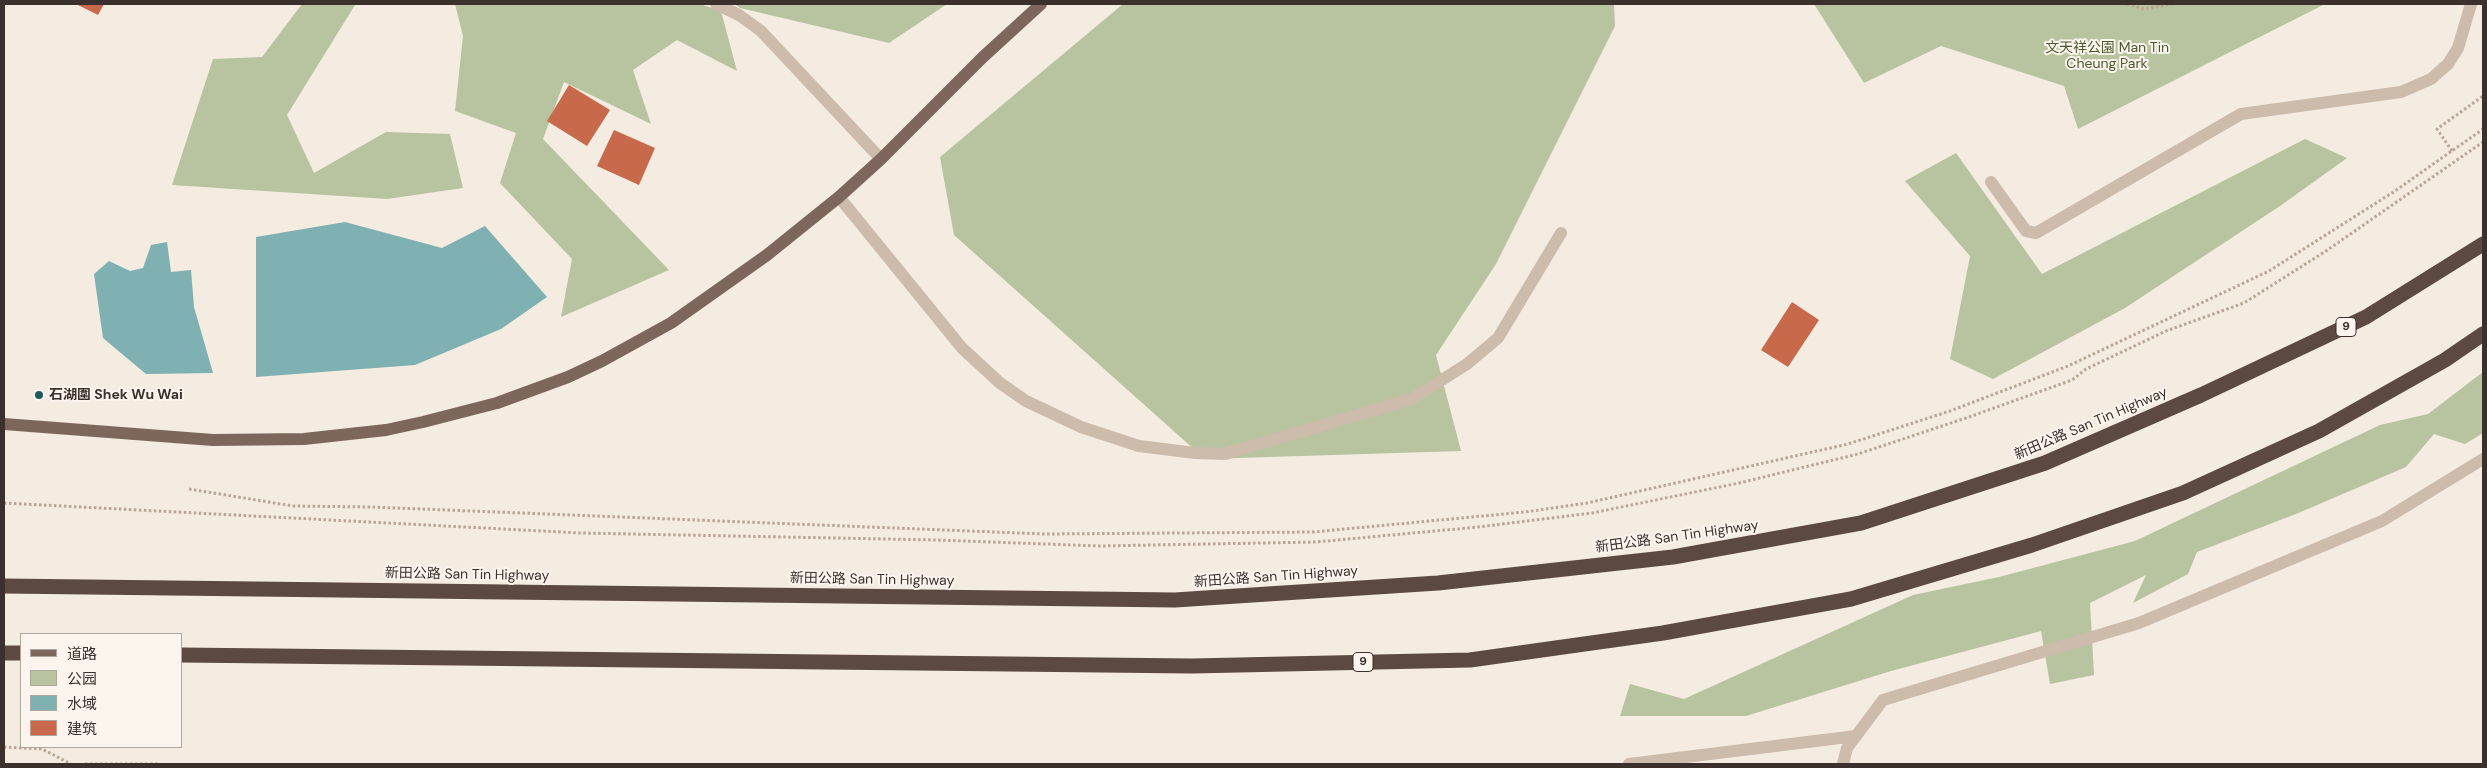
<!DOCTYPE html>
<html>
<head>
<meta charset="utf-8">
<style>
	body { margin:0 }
	#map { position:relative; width:2487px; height:768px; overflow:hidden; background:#f4ebe1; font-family:"DM Sans","Noto Sans SC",sans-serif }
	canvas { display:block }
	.frame { position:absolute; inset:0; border:5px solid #3b302b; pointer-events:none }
	.legend { position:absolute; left:20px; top:633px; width:162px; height:115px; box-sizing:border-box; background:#fbf5ee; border:1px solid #aea6a0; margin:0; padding:6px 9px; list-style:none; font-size:15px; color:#3b302b }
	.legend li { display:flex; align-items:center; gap:10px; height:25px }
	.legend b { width:25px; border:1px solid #aea6a0 }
</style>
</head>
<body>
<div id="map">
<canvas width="2487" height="768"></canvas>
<div class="frame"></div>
<ul class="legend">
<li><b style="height:6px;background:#7d675c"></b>道路</li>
<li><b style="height:14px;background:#b8c4a0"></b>公园</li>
<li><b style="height:14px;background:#7fb0b2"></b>水域</li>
<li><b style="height:14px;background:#c8694b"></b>建筑</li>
</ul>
</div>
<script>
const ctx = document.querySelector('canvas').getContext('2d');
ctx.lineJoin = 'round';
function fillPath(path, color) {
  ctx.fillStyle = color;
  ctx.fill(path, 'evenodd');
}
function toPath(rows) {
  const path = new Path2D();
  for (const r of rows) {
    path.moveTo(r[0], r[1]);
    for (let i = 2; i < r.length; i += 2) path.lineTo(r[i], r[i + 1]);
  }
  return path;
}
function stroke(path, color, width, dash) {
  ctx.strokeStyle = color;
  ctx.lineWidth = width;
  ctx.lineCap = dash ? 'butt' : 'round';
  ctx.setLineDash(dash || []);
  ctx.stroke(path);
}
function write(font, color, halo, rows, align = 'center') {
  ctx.font = font + ' "DM Sans","Noto Sans SC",sans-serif';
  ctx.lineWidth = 4;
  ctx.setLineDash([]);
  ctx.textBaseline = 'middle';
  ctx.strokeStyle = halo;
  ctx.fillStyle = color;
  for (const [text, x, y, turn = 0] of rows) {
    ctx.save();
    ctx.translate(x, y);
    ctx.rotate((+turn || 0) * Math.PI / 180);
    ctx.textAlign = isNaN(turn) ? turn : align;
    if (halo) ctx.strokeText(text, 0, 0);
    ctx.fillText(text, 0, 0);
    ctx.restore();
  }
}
const green = toPath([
	[302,4,355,5,287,115,314,173,386,132,450,134,463,188,387,199,172,185,213,59,262,57],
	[455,4,700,4,721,11,737,71,677,40,633,70,651,124,564,82,543,139,669,270,561,317,572,259,500,183,516,133,455,111,463,36],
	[734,4,947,4,889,43,740,8],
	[1123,4,1614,4,1615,26,1496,264,1436,355,1461,451,1205,459,954,235,940,157],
	[1814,4,2325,4,2078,129,2064,86,1941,46,1864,83],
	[2305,139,2347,158,2280,206,2125,308,1993,379,1950,359,1970,256,1905,181,1956,153,2042,274],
	[2483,372,2483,433,2465,444,2434,434,2406,467,2296,514,2197,552,2188,574,2133,603,2146,575,2090,603,2094,675,2050,684,2041,631,1891,671,1746,716,1620,716,1630,684,1684,699,1913,595,1999,577,2135,541,2380,425,2428,414]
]);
const water = toPath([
	[345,222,442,248,485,226,547,297,501,329,415,365,256,377,256,237],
	[167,242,171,272,191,270,194,307,213,373,146,374,103,338,94,274,109,261,130,271,143,268,151,245]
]);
const building = toPath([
	[76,4,104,4,98,15],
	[569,85,610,110,587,146,547,121],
	[614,130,655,148,639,185,597,166],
	[1792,302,1819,320,1788,367,1761,350]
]);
const path = toPath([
	[2127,4,2144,9,2173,4],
	[2452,151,2437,129,2483,96],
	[189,489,293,506,372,507,1044,534,1313,532,1525,512,1587,503,1848,444,1950,411,2068,366,2269,271,2395,191,2483,129],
	[4,503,580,533,937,540,1099,546,1316,542,1478,527,1592,513,1739,483,1858,454,1969,417,2072,380,2086,369,2166,331,2244,303,2326,251,2483,142],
	[4,747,42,749,71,764],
	[85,764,160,764]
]);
const minor = toPath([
	[716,4,739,15,761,31,881,159],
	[1991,182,2026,231,2036,233,2241,114,2401,92,2431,79,2448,64,2458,48,2471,4],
	[839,197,962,348,1000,383,1026,401,1081,427,1139,446,1195,453,1225,454,1412,399,1467,364,1498,338,1561,233],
	[1629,764,1856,736],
	[1843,764,1847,748,1883,700,2139,623,2382,521,2483,459]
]);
const major = toPath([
	[4,424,213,440,304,439,386,430,423,422,497,403,568,377,602,361,671,323,767,255,839,197,881,159,983,57,1041,4]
]);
const highway = toPath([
	[4,586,1175,600,1438,583,1673,557,1861,523,2045,463,2201,395,2366,317,2483,244],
	[4,653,21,653],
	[181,655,1192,666,1470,660,1663,633,1851,599,2032,545,2183,493,2319,431,2445,360,2483,334]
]);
const markers = [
	[39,395,5,"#1f5a5e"]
];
const shields = [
	[2346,327,20],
	[1363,662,20]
];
const shieldNames = [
	["9",2346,327],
	["9",1363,662]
];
const parkNames = [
	["文天祥公園 Man Tin",2107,48],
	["Cheung Park",2107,64]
];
const poiNames = [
	["石湖圍 Shek Wu Wai",49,395]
];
const streetNames = [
	["新田公路 San Tin Highway",2091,424,-23],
	["新田公路 San Tin Highway",1677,537,-8],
	["新田公路 San Tin Highway",467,575,1],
	["新田公路 San Tin Highway",1276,577,-4],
	["新田公路 San Tin Highway",872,580,1]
];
fillPath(green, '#b8c4a0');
fillPath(water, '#7fb0b2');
fillPath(building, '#c8694b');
stroke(path, '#b9a596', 3, [2.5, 2.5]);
stroke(minor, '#cdbbac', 12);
stroke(major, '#7d675c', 12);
stroke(highway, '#5c4a42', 15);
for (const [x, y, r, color] of markers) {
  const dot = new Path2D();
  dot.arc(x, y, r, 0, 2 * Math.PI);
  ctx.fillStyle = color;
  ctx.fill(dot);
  stroke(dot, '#fbf5ee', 2);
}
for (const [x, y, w] of shields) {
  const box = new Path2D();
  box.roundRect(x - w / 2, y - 9.5, w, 19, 4);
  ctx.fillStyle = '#fbf5ee';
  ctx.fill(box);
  stroke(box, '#3b302b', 1);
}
write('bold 12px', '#3b302b', null, shieldNames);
write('14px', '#4a5a2e', '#fbf5ee', parkNames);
write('bold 14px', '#3b302b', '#fbf5ee', poiNames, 'left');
write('14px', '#3b302b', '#fbf5ee', streetNames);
</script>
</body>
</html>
